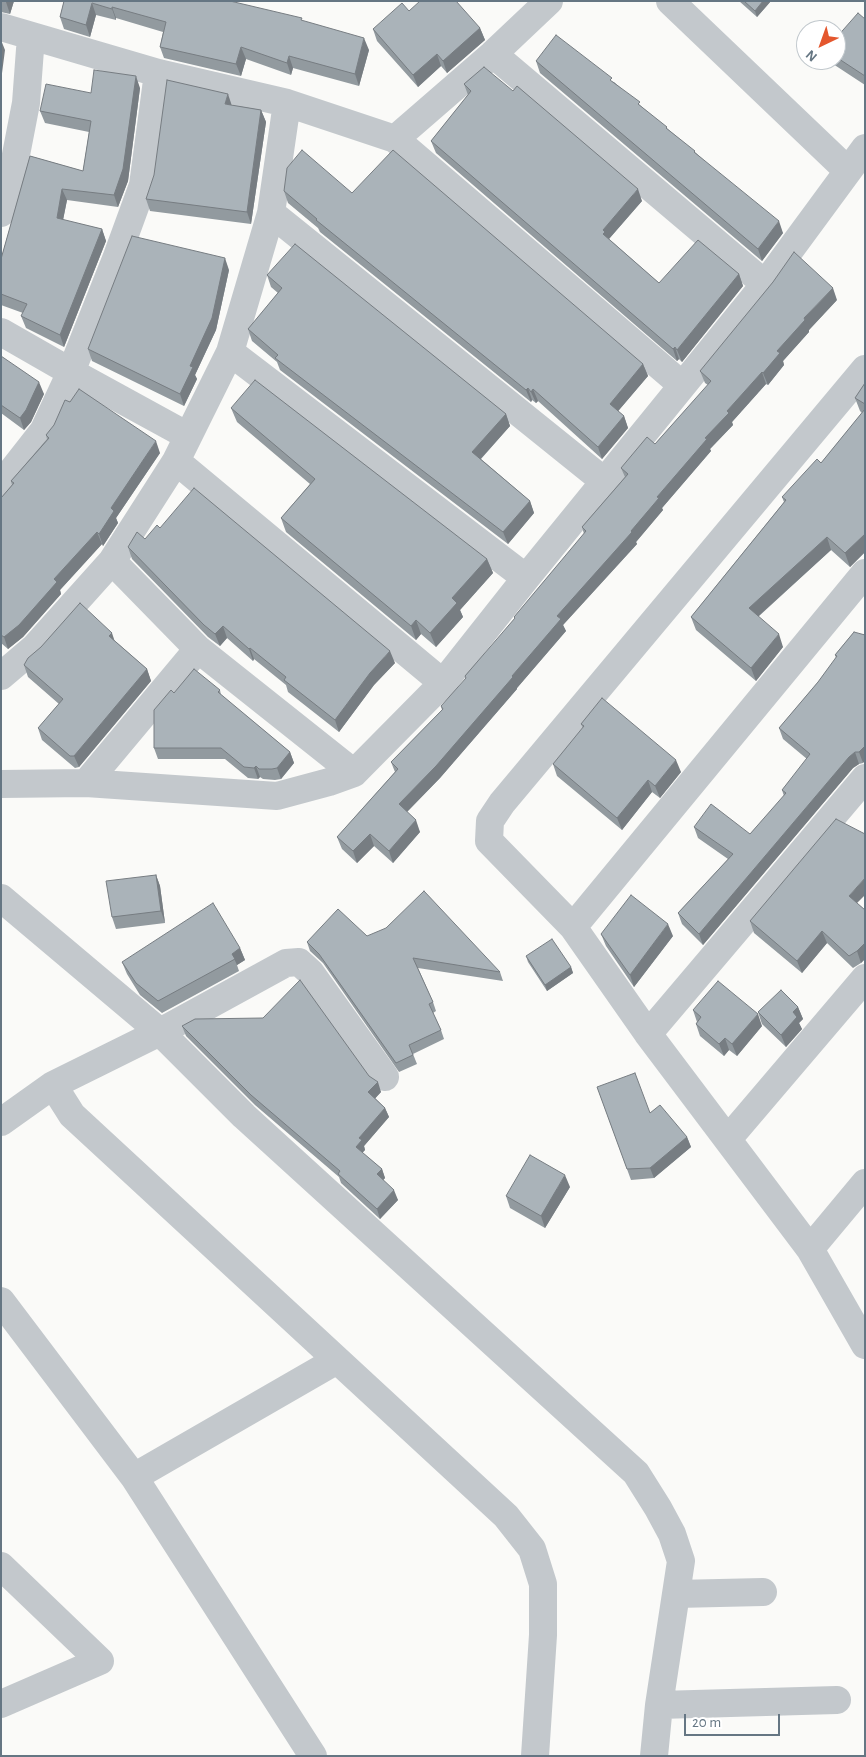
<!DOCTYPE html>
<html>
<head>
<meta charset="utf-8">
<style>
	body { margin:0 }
	#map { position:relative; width:866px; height:1757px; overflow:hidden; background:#fafaf8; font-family:"Alegreya Sans",sans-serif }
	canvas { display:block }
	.frame { position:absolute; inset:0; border:2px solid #657683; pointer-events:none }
	.north { position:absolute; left:796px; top:20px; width:50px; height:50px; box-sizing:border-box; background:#fff; border:1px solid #c1c8cd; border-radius:50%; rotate:222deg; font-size:14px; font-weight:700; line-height:20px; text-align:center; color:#657683 }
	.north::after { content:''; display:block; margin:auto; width:18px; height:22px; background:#e4572e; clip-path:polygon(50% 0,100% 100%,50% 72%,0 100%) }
	.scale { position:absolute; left:684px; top:1714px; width:96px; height:22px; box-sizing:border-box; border:2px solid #657683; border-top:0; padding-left:6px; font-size:15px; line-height:18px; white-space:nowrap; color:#657683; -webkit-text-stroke:4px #fff; paint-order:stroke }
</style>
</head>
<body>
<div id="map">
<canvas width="866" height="1757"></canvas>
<div class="frame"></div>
<div class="north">N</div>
<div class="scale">20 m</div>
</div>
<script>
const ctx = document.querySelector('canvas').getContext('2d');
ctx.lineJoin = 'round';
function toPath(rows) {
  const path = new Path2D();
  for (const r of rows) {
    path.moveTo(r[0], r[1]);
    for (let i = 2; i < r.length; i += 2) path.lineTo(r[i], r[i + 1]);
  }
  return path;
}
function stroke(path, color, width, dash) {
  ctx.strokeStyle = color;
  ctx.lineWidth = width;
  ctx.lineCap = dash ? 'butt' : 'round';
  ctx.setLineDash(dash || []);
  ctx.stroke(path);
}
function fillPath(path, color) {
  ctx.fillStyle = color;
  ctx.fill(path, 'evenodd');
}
const minor = toPath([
	[670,1,847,170],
	[1,27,158,73,287,103,395,139,682,385],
	[493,54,549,1],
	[395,139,493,54,765,284],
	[1,213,8,196,26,103,31,36],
	[271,213,604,481],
	[1,332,71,372,188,436],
	[230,352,526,578],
	[865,369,502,803,490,821,489,841,573,927,648,1034,810,1249,865,1345],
	[176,461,443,683],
	[1,485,44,430,71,372,116,259,143,185,158,73],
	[112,561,198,649,354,773],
	[1,676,34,648,112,561,176,461,230,352,271,213,287,103],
	[86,783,198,649],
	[1,784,86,783,277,796,329,782,354,773,443,683,526,578,765,284,865,148],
	[1,898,160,1032,244,1116,636,1473,658,1508,672,1534,681,1561,659,1705,654,1756],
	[573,927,865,573],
	[648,1034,865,778],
	[385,1077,310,972,299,962,286,963,160,1032,53,1085,72,1115,506,1516,532,1549,543,1584,543,1635,535,1756],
	[1,1122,53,1085],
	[728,1139,865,978],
	[810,1249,865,1183],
	[1,1301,134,1477,313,1756],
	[134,1477,337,1360],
	[1,1566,100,1661,1,1704],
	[676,1594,763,1592],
	[659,1705,837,1700]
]);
const wall = toPath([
	[1,1,14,1,10,14,1,12],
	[64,1,303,21,369,50,359,86,293,68,291,75,246,59,241,76,164,58,160,47,163,32,116,18,116,20,96,15,90,37,64,29,60,17],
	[739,1,771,1,757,17],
	[409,11,480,28,485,40,447,73,441,66,418,87,377,41,373,29],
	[865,19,865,85,830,62,829,60,836,60,836,38],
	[536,61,614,82,642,107,696,153,783,233,762,261,540,73],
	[464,84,642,201,609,239,659,283,739,274,743,286,682,362,679,359,677,361,436,153,431,141,468,95],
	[140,88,128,181,118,207,67,200,63,220,102,229,106,241,64,347,26,328,21,316,23,313,1,305,1,259,30,156,83,171,89,132,45,123,40,111,91,93],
	[232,105,261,110,266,122,251,224,150,211,146,199],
	[284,191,352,193,643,364,648,376,618,411,624,416,628,428,602,459,538,401,536,403,532,400,531,402,320,232,318,228,288,203],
	[229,270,216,330,195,375,197,379,184,406,92,361,88,349],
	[267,275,506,414,510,426,481,459,530,501,534,513,508,544,280,370,277,362,252,341,248,329,278,293,271,287],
	[837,300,809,330,809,332,783,361,784,365,768,385,766,384,732,422,733,425,710,449,711,451,662,508,663,510,636,542,637,544,563,625,566,631,517,688,517,689,440,778,407,812,420,832,393,863,374,846,357,863,342,849,337,837,395,772,391,762,442,710,441,706,466,679,465,676,515,619,514,617,584,534,582,527,625,477,621,468,655,444,708,385,705,383,700,371],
	[1,356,44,394,31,422,24,430,1,413],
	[865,383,865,552,850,567,831,550,758,617,783,647,756,681,696,630,691,617,784,502,782,497,821,463,862,413,860,411,855,398],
	[231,408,487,559,493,573,460,610,463,617,436,647,421,634,416,640,286,532,281,518,310,484,237,422],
	[46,435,160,453,116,518,118,523,103,546,102,544,60,590,61,594,23,637,8,649,1,643,1,498,12,485,11,481,47,439],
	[160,528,395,663,374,685,339,732,288,692,286,685,254,659,253,661,227,638,220,646,208,637,132,559,128,547,145,539],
	[854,632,863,763,859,764,853,768,703,945,682,924,678,913,728,859,698,838,694,827,750,834,784,796,782,790,807,759,783,739,779,728,818,682,836,658,835,655],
	[114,640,147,669,151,681,79,767,75,768,42,740,38,728,59,704,28,677,24,665],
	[220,690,221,695,290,752,294,763,281,779,275,780,263,779,260,777,258,779,248,778,225,759,158,759,154,748,174,693],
	[581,724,681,772,660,798,652,792,622,830,557,776,553,764,583,728],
	[156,875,160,886,165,923,116,929,112,917],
	[857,903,865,910,865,959,861,963,853,968,827,943,802,973,754,933,750,921],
	[601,934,673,936,634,987,606,946],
	[367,936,500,972,503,981,418,968,433,1002,436,1011,433,1013,441,1030,444,1039,413,1054,417,1064,399,1072,323,963,310,951,307,942],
	[240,948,245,960,237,965,239,971,162,1013,140,995,127,974,122,962],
	[526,956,571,967,573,973,547,991,528,962],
	[798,1007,803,1019,799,1023,802,1029,786,1047,762,1024,758,1012],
	[693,1010,762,1026,737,1056,729,1050,724,1056,700,1036,696,1024,697,1022],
	[182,1026,369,1076,381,1092,375,1098,385,1108,389,1117,364,1146,365,1150,362,1153,382,1169,385,1178,383,1180,398,1200,380,1219,341,1183,339,1177,255,1105,186,1036],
	[597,1087,650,1113,687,1137,691,1147,654,1178,631,1180],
	[570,1187,545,1228,510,1208,506,1196]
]);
const shadedWall = toPath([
	[7,1,14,1,10,14,6,2],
	[763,1,771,1,757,17,755,11],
	[92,3,96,15,90,37,86,25],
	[112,7,116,18,116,20,112,9],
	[480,28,485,40,447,73,443,61],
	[364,38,369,50,359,86,355,74],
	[1,40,5,50,1,81],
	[241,47,246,59,241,76,236,64],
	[437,54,441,66,418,87,413,75],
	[289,56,293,68,291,75,287,63],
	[136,76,140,88,128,181,118,207,114,195],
	[228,94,232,106,225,104],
	[261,110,266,122,251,224,247,212],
	[62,189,67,200,61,230,57,218],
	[638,189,642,201,608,240,603,234,603,230],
	[779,221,783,233,762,261,758,249],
	[102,229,106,241,64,347,60,335],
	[225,258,229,270,216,330,195,375,197,379,184,406,180,394,190,366],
	[739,274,743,286,682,362,677,350],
	[833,288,837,300,809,330,809,332,783,361,784,365,768,385,763,373,777,351,804,318],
	[675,347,679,359,677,361,673,349],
	[643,364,648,376,614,416,610,404],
	[762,372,766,384,732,422,733,425,710,449,711,451,662,508,663,510,636,542,637,544,563,625,566,631,517,688,517,689,440,778,403,816,399,804,512,676,557,616,631,531,657,497,727,411],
	[39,382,44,394,31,422,24,430,20,418],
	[528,388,532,400,531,402,526,390],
	[533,389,538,401,536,403,531,392],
	[506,414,510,426,476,464,472,452],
	[624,416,628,428,602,459,598,447],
	[156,441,160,453,116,518,118,523,103,546,99,534,111,508],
	[530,501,534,513,508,544,503,532],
	[97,532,102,544,60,590,61,594,23,637,8,649,4,637,54,579],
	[865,534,865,552,850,567,845,553],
	[827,537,831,550,753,621,749,608],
	[487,559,493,573,460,610,463,617,436,647,430,633,452,598],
	[416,620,421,634,416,640,411,626],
	[223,626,227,638,220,646,215,634],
	[112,633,116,645,109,636],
	[779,634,783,647,756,681,751,668],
	[250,648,254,659,253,661,249,649],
	[390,651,395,663,374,685,339,732,335,720,370,673],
	[147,669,151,681,79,767,74,756],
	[865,746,865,761,863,763,859,752],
	[290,752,294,763,281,779,277,768],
	[855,752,859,764,853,768,703,945,699,934,849,757],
	[676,760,681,772,660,798,655,786],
	[256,766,260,777,258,779,254,768],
	[648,780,652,792,622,830,617,818],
	[416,820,420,832,393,863,389,851],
	[370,834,374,846,357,863,353,851],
	[156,875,160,886,165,923,161,911],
	[865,878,865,895,853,907,849,896],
	[668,924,673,936,634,987,630,975],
	[822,931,827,943,802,973,797,961],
	[865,943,865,959,861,963,857,951],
	[240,948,245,960,237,965,232,954],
	[571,967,573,973,547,991,545,985],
	[798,1007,803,1019,799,1023,802,1029,786,1047,781,1035,793,1012],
	[758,1014,762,1026,737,1056,732,1044],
	[725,1038,729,1050,724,1056,719,1044],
	[378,1082,381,1092,372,1102,368,1092],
	[385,1108,389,1117,364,1146,365,1150,359,1156,356,1147,359,1138],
	[687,1137,691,1147,654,1178,650,1168],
	[382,1169,385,1178,380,1184,377,1174],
	[565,1175,570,1187,545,1228,541,1216],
	[394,1190,398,1200,380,1219,377,1209]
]);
const building = toPath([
	[64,1,230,1,302,18,301,20,364,38,355,74,289,56,287,63,241,47,236,64,160,47,166,22,112,7,112,9,92,3,86,25,60,17,64,1],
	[420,1,456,1,480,28,443,61,437,54,413,75,373,29,402,3,409,11,420,1],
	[744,1,763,1,755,11,744,1],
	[858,13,865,19,865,76,836,57,836,38,858,13],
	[556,35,612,78,610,80,640,102,638,104,667,127,666,128,695,151,694,152,779,221,758,249,536,61,556,35],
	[484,67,513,91,517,86,638,189,603,230,605,232,603,234,659,283,698,240,739,274,677,350,675,347,673,349,431,141,471,91,464,84,484,67],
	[94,70,136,76,123,169,114,195,62,189,57,218,102,229,60,335,21,316,27,304,1,294,1,259,30,156,83,171,91,121,40,111,46,84,91,93,94,70],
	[167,80,228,94,225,104,261,110,247,212,146,199,154,175,167,80],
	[302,150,352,193,393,150,643,364,610,404,624,416,598,447,533,389,531,392,528,388,526,390,316,220,317,219,284,191,287,168,302,150],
	[132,236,225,258,212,318,190,366,193,367,180,394,88,349,132,236],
	[295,244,506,414,472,452,530,501,503,532,275,358,278,355,248,329,282,288,267,275,295,244],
	[794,252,833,288,804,318,805,320,777,351,780,353,763,373,762,372,727,411,729,413,705,438,707,439,657,497,659,498,631,531,632,532,557,616,561,619,512,676,513,677,436,766,399,804,416,820,389,851,370,834,353,851,337,837,398,769,391,762,443,709,441,706,466,678,465,676,515,618,514,617,586,531,582,527,628,474,621,468,647,437,655,444,711,381,700,371,773,282,794,252],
	[1,356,39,382,26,410,20,418,1,405,1,356],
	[255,380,487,559,452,598,457,603,430,633,416,620,411,626,281,518,315,479,231,408,255,380],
	[865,383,865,404,855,398,865,383],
	[79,389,156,441,111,508,114,511,99,534,97,532,54,579,57,582,19,625,4,637,1,635,1,498,14,483,11,481,49,438,46,435,54,425,65,400,70,402,79,389],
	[865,409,865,534,845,553,827,537,749,608,779,634,751,668,691,617,786,500,782,497,817,459,821,463,865,409],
	[194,488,390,651,370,673,335,720,284,680,286,677,250,648,249,649,223,626,215,634,204,625,128,547,137,532,145,539,157,525,160,528,194,488],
	[80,603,112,633,109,636,147,669,74,756,70,756,38,728,63,699,24,665,28,658,41,647,80,603],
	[854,632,865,635,865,746,859,752,855,752,849,757,699,934,678,913,733,854,694,827,711,804,750,834,786,793,782,790,810,754,779,728,818,682,837,656,835,655,854,632],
	[194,669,220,690,218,692,290,752,277,768,272,769,259,769,256,766,254,768,244,767,221,748,154,748,154,710,171,690,174,693,194,669],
	[602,698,676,760,655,786,648,780,617,818,553,764,584,726,581,724,602,698],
	[836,819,865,834,865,878,849,896,865,910,865,943,857,951,849,956,822,931,797,961,750,921,836,819],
	[156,875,161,911,112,917,106,881,156,875],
	[424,891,500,972,413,958,433,1002,429,1004,441,1030,409,1045,413,1055,396,1063,319,954,307,942,338,909,367,936,386,928,424,891],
	[631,895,668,924,630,975,601,934,631,895],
	[213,903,240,948,232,954,235,959,158,1001,136,983,122,962,213,903],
	[552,939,571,967,545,985,526,956,552,939],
	[300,980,369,1076,378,1082,368,1092,385,1108,359,1138,362,1140,356,1147,382,1169,377,1174,394,1190,377,1209,338,1174,340,1171,251,1095,182,1026,195,1019,263,1018,300,980],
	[718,981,758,1014,732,1044,725,1038,719,1044,696,1024,701,1017,693,1010,718,981],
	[781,990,798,1007,793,1012,797,1017,781,1035,758,1012,781,990],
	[635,1073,650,1113,660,1105,687,1137,650,1168,627,1169,597,1087,635,1073],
	[530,1155,565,1175,541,1216,506,1196,530,1155]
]);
stroke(minor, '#c3c8cc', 28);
fillPath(wall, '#929a9f');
fillPath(shadedWall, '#777d82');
fillPath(building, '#aab3b9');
stroke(building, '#777d82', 1);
</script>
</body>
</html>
